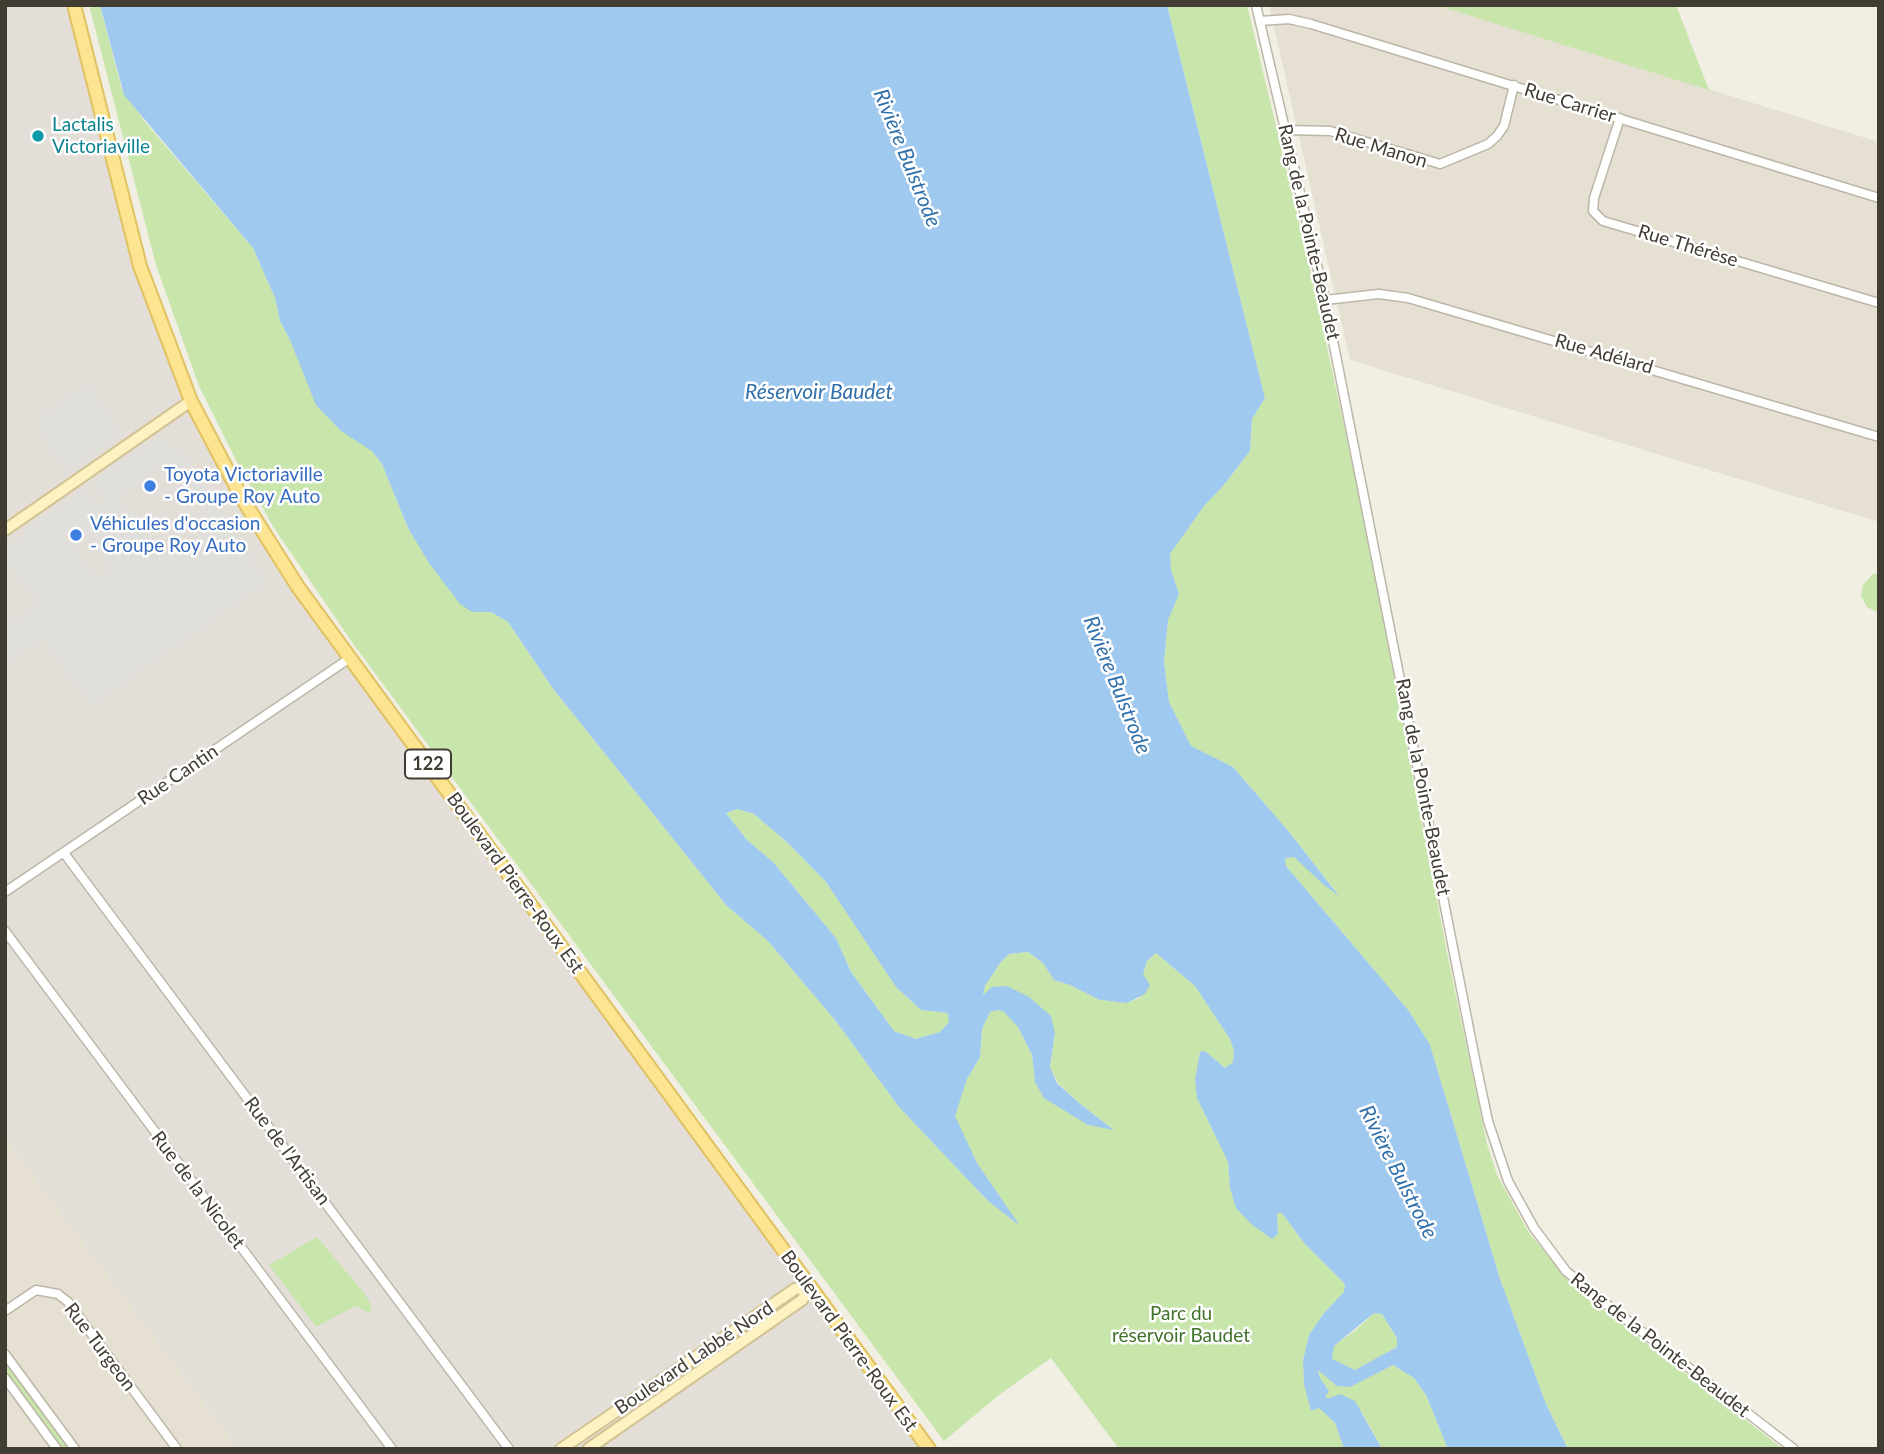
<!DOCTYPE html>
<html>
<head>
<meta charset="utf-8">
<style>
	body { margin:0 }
	#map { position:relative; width:1884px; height:1454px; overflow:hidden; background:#f1eee3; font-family:Lato,sans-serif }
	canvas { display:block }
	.frame { position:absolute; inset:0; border:7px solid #423d33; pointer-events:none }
</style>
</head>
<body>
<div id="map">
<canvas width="1884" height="1454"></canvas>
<div class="frame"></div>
</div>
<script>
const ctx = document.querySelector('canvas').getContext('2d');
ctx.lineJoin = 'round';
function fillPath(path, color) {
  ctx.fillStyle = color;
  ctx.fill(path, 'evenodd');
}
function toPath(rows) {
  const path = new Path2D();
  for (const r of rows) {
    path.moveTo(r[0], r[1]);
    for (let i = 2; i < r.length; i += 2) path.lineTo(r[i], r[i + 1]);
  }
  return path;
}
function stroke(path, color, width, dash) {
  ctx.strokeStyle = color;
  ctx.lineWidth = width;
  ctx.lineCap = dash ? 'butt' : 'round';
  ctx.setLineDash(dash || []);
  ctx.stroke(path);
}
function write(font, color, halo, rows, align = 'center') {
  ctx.font = font + ' Lato,sans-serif';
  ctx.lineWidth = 5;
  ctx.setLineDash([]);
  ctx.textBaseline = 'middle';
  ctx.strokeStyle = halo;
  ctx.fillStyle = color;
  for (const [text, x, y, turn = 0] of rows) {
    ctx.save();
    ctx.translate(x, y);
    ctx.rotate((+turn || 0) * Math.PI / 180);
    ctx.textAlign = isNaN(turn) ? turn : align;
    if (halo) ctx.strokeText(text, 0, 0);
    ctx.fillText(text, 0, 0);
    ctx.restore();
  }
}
const residential = toPath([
	[1269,5,1437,5,1879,142,1879,522,1350,360],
	[5,1138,81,1238,238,1449,5,1449]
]);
const industrial = toPath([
	[5,5,74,5,115,172,191,401,298,588,929,1449,238,1449,5,1138]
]);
const green = toPath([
	[89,5,100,5,121,87,145,122,253,248,275,298,280,321,290,340,382,464,408,528,472,611,491,612,508,622,554,690,726,905,768,941,835,1020,899,1107,987,1200,1018,1224,977,1163,954,1116,967,1079,980,1057,982,1029,990,1012,998,1010,1005,1012,1018,1027,1032,1055,1035,1082,1088,1125,1113,1129,1079,1103,1058,1083,1050,1067,1055,1033,983,995,985,986,1000,963,1009,954,1028,952,1043,963,1054,980,1070,985,1100,1000,1126,1003,1140,998,1142,974,1147,961,1156,953,1195,986,1230,1039,1234,1051,1233,1062,1225,1068,1205,1051,1195,1080,1197,1098,1228,1162,1230,1188,1278,1234,1277,1213,1282,1213,1304,1243,1345,1284,1344,1292,1324,1313,1309,1335,1303,1360,1304,1384,1319,1408,1335,1423,1344,1449,1119,1449,1051,1358,999,1395,944,1441,354,645,274,528,237,462,199,386,156,265],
	[1167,5,1247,5,1309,264,1356,481,1449,963,1487,1144,1497,1175,1529,1233,1573,1286,1783,1449,1568,1449,1546,1404,1500,1279,1430,1045,1409,1011,1286,866,1285,858,1294,857,1337,893,1290,833,1233,767,1191,747,1169,702,1164,662,1168,619,1179,594,1171,570,1170,554,1204,506,1223,486,1250,451,1252,419,1265,398],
	[1443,5,1676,5,1709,90,1442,7],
	[1879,573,1879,613,1867,607,1861,596,1863,585,1873,574],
	[737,809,754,814,789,844,826,882,896,987,921,1010,949,1013,949,1022,940,1032,916,1039,894,1031,851,972,836,938,773,862,747,840,726,813],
	[317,1237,365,1294,372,1307,369,1313,355,1306,316,1327,269,1265],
	[1374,1313,1382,1314,1397,1338,1397,1347,1355,1371,1332,1359,1333,1346,1357,1329],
	[5,1360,71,1449,61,1449,5,1374],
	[1393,1365,1414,1378,1426,1395,1448,1449,1382,1449,1362,1412,1325,1398,1329,1391,1320,1378,1318,1369,1326,1376,1349,1387]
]);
const parking = toPath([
	[87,383,123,434,66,472,37,430,41,426,37,419],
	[161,435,174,450,184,453,267,582,91,706,43,639,5,665,5,614,12,623,38,603,13,568,5,573,5,543,10,540,14,544,26,535,23,531,84,489,100,506,106,500,93,482],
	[168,462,212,523,169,556,134,510,130,513,119,497],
	[79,524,111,567,96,578,65,535]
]);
const water = toPath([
	[100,5,1167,5,1265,398,1252,419,1250,451,1223,486,1204,506,1170,554,1171,570,1179,594,1168,620,1164,662,1169,702,1191,746,1233,767,1290,833,1339,896,1324,885,1294,857,1285,858,1286,866,1409,1011,1430,1045,1500,1279,1546,1404,1568,1449,1448,1449,1426,1395,1414,1378,1393,1365,1350,1387,1337,1386,1318,1370,1320,1378,1329,1391,1325,1398,1330,1398,1340,1394,1355,1401,1382,1449,1344,1449,1335,1423,1319,1408,1311,1411,1304,1384,1303,1360,1309,1335,1324,1313,1344,1292,1345,1284,1304,1243,1282,1213,1277,1213,1278,1234,1272,1239,1251,1224,1236,1208,1230,1188,1228,1162,1197,1098,1195,1080,1200,1052,1205,1051,1225,1068,1233,1062,1234,1051,1230,1039,1195,986,1156,953,1147,961,1143,974,1150,985,1145,994,1127,1003,1100,1000,1070,985,1054,980,1043,963,1028,952,1009,954,1000,963,985,986,983,995,992,987,1007,986,1029,997,1051,1016,1055,1033,1050,1067,1057,1083,1079,1103,1114,1130,1088,1125,1044,1098,1035,1082,1032,1055,1018,1027,1004,1012,998,1010,990,1012,982,1029,980,1057,967,1079,955,1116,977,1163,1020,1226,987,1200,899,1107,835,1020,768,941,726,905,554,690,508,622,491,612,472,612,460,604,429,563,408,528,382,464,372,451,341,431,316,405,290,340,280,321,275,298,253,248,124,95],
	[737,809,754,814,789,844,826,882,896,987,921,1010,948,1013,949,1022,940,1032,916,1039,894,1031,851,972,836,938,773,862,747,840,726,813],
	[1374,1313,1382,1314,1397,1338,1397,1347,1355,1370,1332,1359,1334,1346]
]);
const street = toPath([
	[1256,5,1325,300,1476,1064,1488,1121,1508,1181,1534,1228,1566,1271,1601,1300,1794,1449],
	[1260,21,1289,19,1311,24,1879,198],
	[1620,118,1594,198,1593,211,1603,221,1879,303],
	[1287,130,1330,131,1440,164,1488,144,1497,136,1504,126,1514,85],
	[1325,300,1379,294,1408,298,1879,437],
	[64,853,509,1449],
	[5,892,350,658],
	[5,931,392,1449],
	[5,1311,36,1290,58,1294,68,1302,177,1449],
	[5,1354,75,1449],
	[5,1378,57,1449]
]);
const secondary = toPath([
	[5,530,191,401],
	[561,1449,795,1289,810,1288],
	[588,1449,802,1300,810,1288]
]);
const primary = toPath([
	[74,5,140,266,191,401,242,498,298,587,929,1449]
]);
const markers = [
	[38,136,7,"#0f9aa8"],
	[150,486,7,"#3f7fe0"],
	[76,535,7,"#3f7fe0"]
];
const shields = [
	[428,764,46]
];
const shieldNames = [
	["122",428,764]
];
const streetNames = [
	["Rue Carrier",1570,103,17],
	["Rue Manon",1381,148,17],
	["Rang de la Pointe-Beaudet",1309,232,77],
	["Rue Thérèse",1688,246,17],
	["Rue Adélard",1604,354,16],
	["Rue Cantin",178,775,-34],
	["Rang de la Pointe-Beaudet",1423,787,79],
	["Boulevard Pierre-Roux Est",515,883,54],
	["Rue de l'Artisan",287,1151,53],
	["Rue de la Nicolet",198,1190,53],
	["Boulevard Pierre-Roux Est",849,1341,54],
	["Rang de la Pointe-Beaudet",1660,1345,38],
	["Rue Turgeon",100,1347,53],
	["Boulevard Labbé Nord",694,1358,-34]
];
const cultureNames = [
	["Lactalis",52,125],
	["Victoriaville",52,147]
];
const shopNames = [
	["Toyota Victoriaville",164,475],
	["- Groupe Roy Auto",164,497],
	["Véhicules d'occasion",90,524],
	["- Groupe Roy Auto",90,546]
];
const parkNames = [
	["Parc du",1181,1314],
	["réservoir Baudet",1181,1336]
];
const waterNames = [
	["Rivière Bulstrode",907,158,68],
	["Réservoir Baudet",819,392],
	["Rivière Bulstrode",1117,685,68],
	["Rivière Bulstrode",1398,1172,63]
];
fillPath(residential, '#e5e0d1');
fillPath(industrial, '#e3dfd8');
fillPath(green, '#c8e5ac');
fillPath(parking, '#e1dfdb');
fillPath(water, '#9fc9ee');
stroke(street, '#bcb6a6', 11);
stroke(secondary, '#d1c393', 14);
stroke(primary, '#e0c262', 16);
stroke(street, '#fff', 8);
stroke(secondary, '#fdf2c1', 10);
stroke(primary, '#fce491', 12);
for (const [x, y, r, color] of markers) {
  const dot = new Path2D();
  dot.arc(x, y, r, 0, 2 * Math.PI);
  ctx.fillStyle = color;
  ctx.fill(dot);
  stroke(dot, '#fff', 2.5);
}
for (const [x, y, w] of shields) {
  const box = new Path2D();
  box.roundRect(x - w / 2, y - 14.5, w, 29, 5);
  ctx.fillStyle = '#fff';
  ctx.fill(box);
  stroke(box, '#423d33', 2);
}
write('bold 18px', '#423d33', null, shieldNames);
write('19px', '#423d33', '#fff', streetNames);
write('19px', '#0d838f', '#fff', cultureNames, 'left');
write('19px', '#366cbe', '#fff', shopNames, 'left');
write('19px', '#407229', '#fff', parkNames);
write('italic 21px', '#3070ab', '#fff', waterNames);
</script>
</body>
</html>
